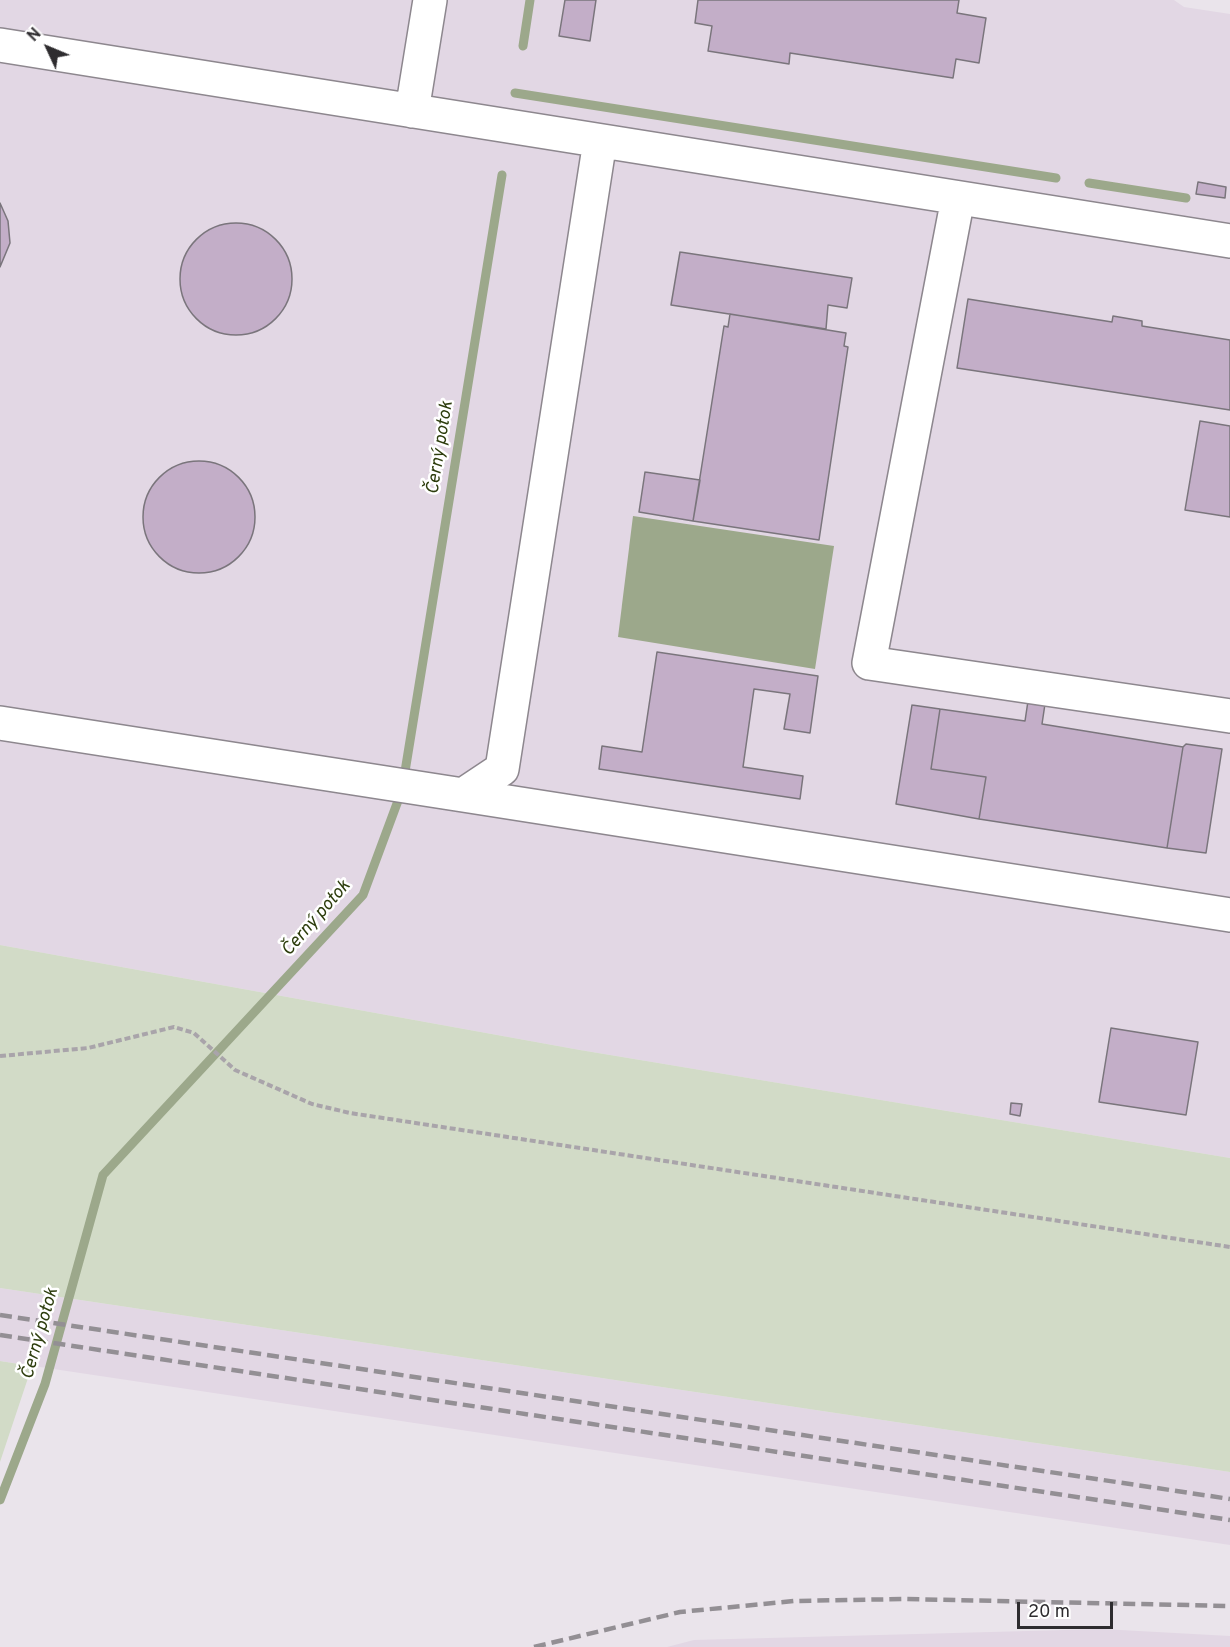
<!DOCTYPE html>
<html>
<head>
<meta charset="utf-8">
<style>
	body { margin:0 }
	#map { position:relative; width:1230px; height:1647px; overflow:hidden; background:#eae4eb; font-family:Overpass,sans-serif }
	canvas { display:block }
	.north { position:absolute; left:18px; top:18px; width:60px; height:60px; -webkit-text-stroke:4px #fff; paint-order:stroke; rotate:314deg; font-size:16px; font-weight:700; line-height:24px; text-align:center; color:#2e2c2f }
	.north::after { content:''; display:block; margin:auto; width:21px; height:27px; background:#2e2c2f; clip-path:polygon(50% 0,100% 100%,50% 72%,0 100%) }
	.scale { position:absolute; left:1017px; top:1602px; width:96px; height:27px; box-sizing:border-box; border:3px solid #2e2c2f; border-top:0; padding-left:8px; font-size:18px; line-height:21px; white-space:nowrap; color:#2e2c2f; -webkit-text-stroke:4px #fff; paint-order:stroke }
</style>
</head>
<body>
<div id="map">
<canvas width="1230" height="1647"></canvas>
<div class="north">N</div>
<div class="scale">20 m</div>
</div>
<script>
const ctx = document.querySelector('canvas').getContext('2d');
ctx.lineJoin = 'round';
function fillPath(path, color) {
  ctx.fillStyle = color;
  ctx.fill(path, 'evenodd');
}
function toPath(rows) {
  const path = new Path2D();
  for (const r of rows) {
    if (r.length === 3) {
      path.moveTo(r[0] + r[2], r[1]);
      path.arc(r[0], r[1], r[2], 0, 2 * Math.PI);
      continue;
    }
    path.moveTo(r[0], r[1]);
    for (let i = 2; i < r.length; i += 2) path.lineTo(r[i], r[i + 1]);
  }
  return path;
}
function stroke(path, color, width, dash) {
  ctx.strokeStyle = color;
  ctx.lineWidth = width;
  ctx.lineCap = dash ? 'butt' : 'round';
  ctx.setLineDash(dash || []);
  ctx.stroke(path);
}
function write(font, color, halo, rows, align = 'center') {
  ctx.font = font + ' Overpass,sans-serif';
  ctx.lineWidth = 5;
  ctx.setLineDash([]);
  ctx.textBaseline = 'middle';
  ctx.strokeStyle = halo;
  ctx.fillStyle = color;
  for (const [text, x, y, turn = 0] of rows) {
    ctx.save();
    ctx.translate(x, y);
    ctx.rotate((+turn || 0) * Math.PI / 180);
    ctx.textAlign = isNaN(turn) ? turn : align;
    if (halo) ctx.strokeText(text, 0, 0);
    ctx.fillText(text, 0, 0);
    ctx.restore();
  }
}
const built = toPath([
	[0,0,1174,0,1184,7,1230,14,1230,1158,580,1050,0,945],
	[0,1288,1230,1472,1230,1545,0,1361],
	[1102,1629,1230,1636,1230,1647,667,1647,694,1640]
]);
const green = toPath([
	[0,945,580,1050,1230,1158,1230,1472,0,1288],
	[0,1361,32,1366,0,1462]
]);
const water = toPath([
	[633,516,834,546,815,669,618,637]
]);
const stream = toPath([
	[523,46,530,0],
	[515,93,1056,178],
	[1089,183,1186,198],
	[0,1500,45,1384,103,1175,363,895,402,790,502,175]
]);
const building = toPath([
	[565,0,596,0,590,41,559,36,565,0],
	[698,0,959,0,957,13,986,18,979,63,956,59,953,78,790,53,789,64,708,51,712,26,695,23,698,0],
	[1198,182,1226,187,1225,198,1196,194,1198,182],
	[0,203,8,221,10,243,0,267,0,203],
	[236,279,56],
	[680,252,852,278,847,308,828,305,826,329,671,305,680,252],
	[968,299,1112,322,1113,316,1142,321,1142,326,1230,340,1230,410,957,368,968,299],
	[730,314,846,333,844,346,848,347,819,540,693,521,724,326,728,327,730,314],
	[1200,421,1230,426,1230,517,1185,510,1200,421],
	[199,517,56],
	[645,472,700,480,693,521,639,512,645,472],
	[657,652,818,676,810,733,784,729,790,694,754,689,743,767,803,776,800,799,599,769,602,746,642,752,657,652],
	[1028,701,1045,704,1042,724,1183,747,1167,848,979,819,986,777,931,769,940,709,1025,721,1028,701],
	[912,705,940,709,931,769,986,777,979,819,896,804,912,705],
	[1186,744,1222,749,1206,853,1167,848,1183,747,1186,744],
	[1111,1028,1198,1042,1186,1115,1099,1102,1111,1028],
	[1011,1103,1022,1104,1020,1116,1010,1114,1011,1103]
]);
const path = toPath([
	[0,1056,88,1048,174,1027,194,1033,235,1070,312,1104,350,1113,1230,1247]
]);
const minor = toPath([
	[0,45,1230,241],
	[412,111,430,0],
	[958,198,869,663,1230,716],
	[0,723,463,795,502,769,600,141],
	[463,795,1230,915]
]);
const rail = toPath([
	[0,1315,1230,1499],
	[0,1335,1230,1520],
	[534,1647,680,1612,794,1601,905,1599,1230,1606]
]);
const waterNames = [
	["Černý potok",441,448,-81],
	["Černý potok",317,919,-49],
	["Černý potok",41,1334,-74]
];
fillPath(built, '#e2d7e4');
fillPath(green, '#d2dbc7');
fillPath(water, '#9ca88b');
stroke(stream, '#9ca88b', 9);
fillPath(building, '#c3aec8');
stroke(building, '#7a757c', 1.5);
stroke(minor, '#8d878e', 36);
stroke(path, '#a9a4aa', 4, [6, 3]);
stroke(minor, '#fff', 33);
stroke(rail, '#938f94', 4.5, [12, 6]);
write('italic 18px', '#2d3d0d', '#fff', waterNames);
</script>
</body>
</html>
